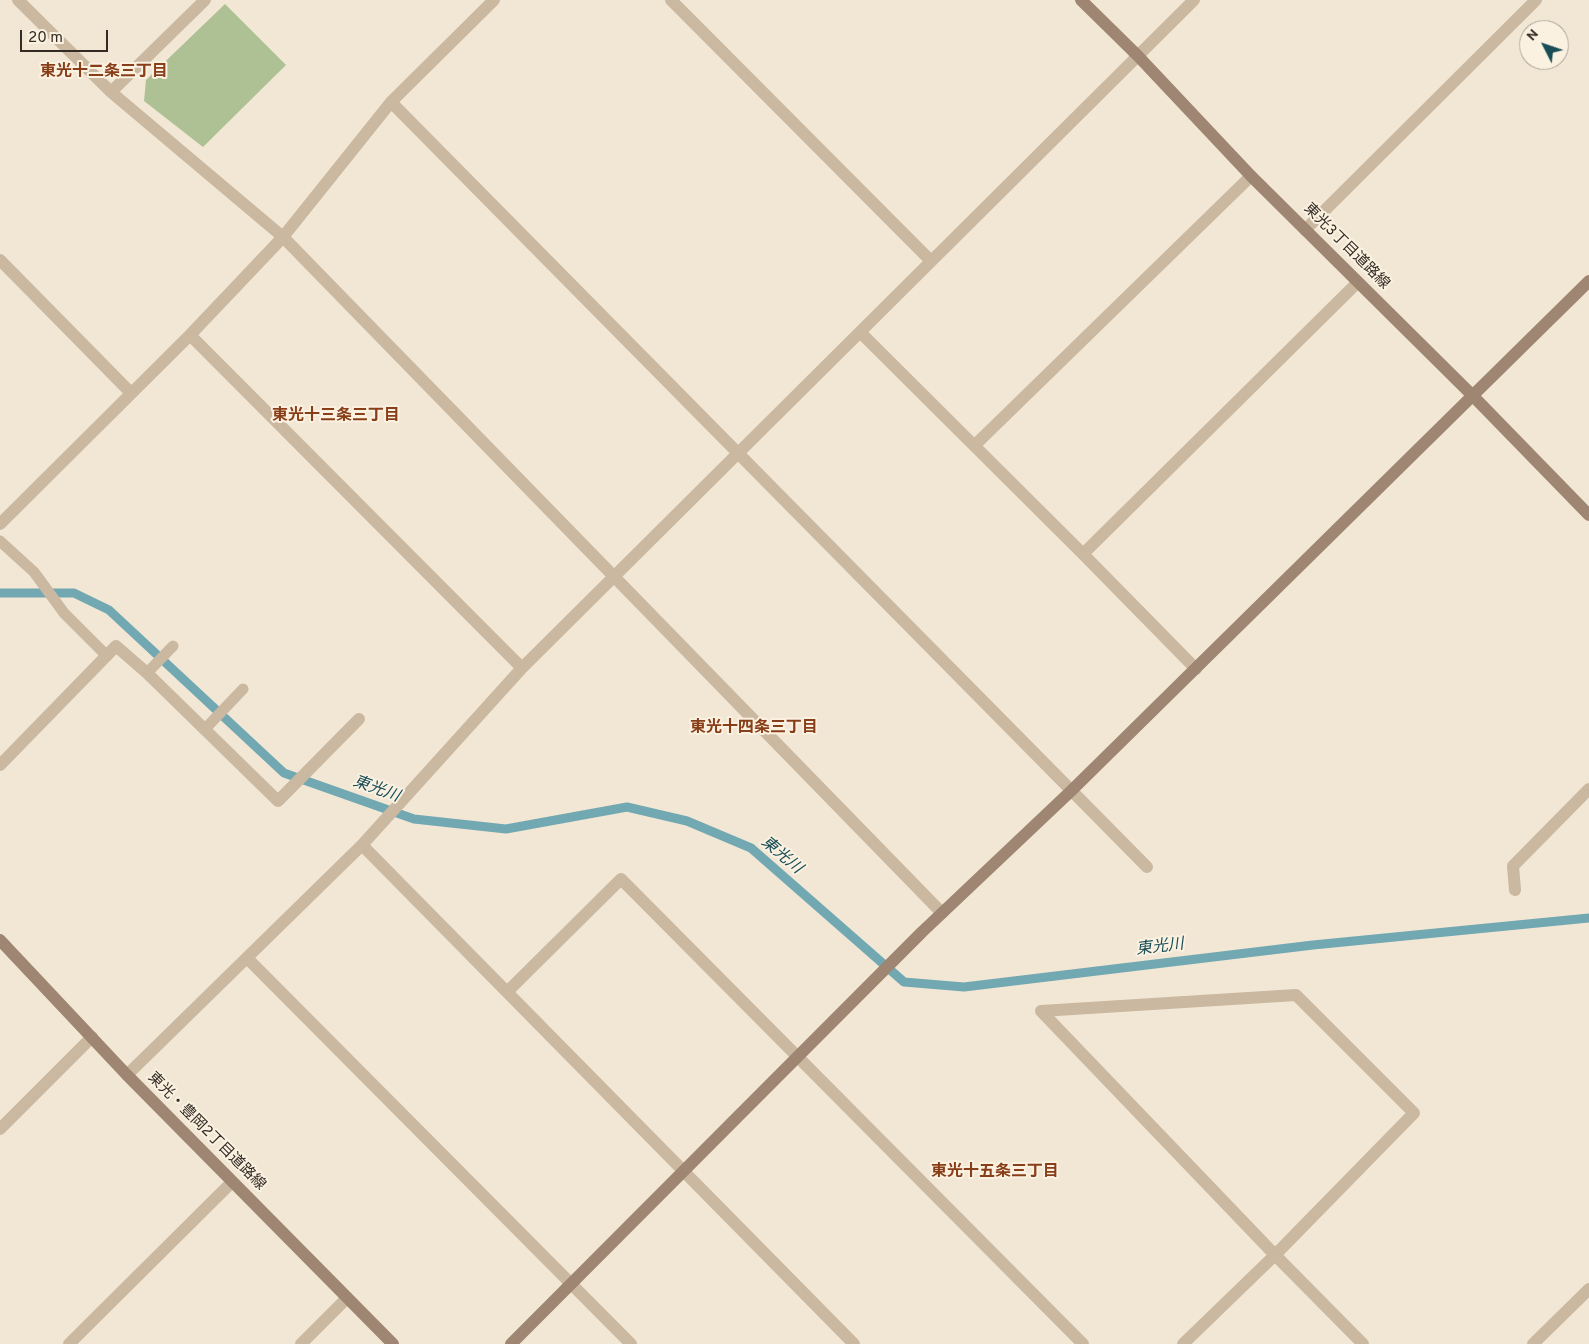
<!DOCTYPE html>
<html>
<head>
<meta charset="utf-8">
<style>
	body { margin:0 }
	#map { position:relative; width:1589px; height:1344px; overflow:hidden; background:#f2e7d5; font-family:Overpass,sans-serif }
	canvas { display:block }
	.north { position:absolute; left:1519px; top:20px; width:50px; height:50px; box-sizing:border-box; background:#faf1e1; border:1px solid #aba295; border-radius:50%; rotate:311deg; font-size:14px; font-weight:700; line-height:20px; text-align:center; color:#342b24 }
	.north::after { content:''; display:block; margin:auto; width:18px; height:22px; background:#174d57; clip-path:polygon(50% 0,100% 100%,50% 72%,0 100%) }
	.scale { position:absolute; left:20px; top:30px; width:88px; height:22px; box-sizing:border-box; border:2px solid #342b24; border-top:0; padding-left:6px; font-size:15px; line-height:18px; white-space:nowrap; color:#342b24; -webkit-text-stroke:4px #faf1e1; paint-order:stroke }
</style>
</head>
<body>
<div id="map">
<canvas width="1589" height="1344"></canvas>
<div class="north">N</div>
<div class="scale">20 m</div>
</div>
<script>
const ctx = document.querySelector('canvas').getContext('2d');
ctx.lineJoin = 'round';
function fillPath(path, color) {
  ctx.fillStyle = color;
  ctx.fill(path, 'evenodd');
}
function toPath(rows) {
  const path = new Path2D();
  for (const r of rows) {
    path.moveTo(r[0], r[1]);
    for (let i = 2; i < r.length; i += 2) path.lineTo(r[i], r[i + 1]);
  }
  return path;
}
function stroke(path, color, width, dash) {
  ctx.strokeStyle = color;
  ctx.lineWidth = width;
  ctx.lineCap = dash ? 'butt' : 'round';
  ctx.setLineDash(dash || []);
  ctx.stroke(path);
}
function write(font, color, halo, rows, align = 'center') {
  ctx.font = font + ' Overpass,"Noto Sans JP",sans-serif';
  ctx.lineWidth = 4;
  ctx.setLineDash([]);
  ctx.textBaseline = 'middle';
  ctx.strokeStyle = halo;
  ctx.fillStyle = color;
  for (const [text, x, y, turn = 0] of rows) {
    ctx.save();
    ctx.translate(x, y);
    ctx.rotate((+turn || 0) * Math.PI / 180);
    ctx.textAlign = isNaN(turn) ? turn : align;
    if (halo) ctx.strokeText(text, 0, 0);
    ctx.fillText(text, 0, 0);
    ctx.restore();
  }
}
const green = toPath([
	[225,4,286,65,203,147,144,101,146,80]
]);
const stream = toPath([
	[0,593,74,593,109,610,284,773,414,819,506,829,627,807,687,821,751,848,904,982,964,987,1313,945,1589,918]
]);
const lane = toPath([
	[0,541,34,572,64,613,107,656],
	[147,673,173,646],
	[205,729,243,689]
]);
const street = toPath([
	[18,0,111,92,283,237,942,913],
	[671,0,931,261],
	[111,92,205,0],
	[391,102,1147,867],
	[1305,230,1536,0],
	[0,260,131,393],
	[860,332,1083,554,1196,669],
	[190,335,522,668],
	[975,445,1251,176],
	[0,524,190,335,283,237,391,102,494,0],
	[1083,554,1358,282],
	[0,765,116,646,147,673,278,801,359,719],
	[362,845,854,1344],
	[1515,890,1513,866,1589,789],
	[247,958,631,1344],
	[507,992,621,879,1083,1344],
	[1041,1011,1296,995,1414,1113,1275,1255,1183,1344],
	[1041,1011,1275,1255,1363,1344],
	[127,1075,362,845,522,668,1194,0],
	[0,1129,92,1037],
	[69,1344,232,1182],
	[301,1344,347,1298],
	[1533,1344,1589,1289]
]);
const secondary = toPath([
	[1081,0,1138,56,1251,176,1473,396,1589,515],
	[0,940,127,1075,393,1344],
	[511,1344,922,932,1071,791,1589,281]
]);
const streetNames = [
	["東光3丁目道路線",1346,247,45],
	["東光・豊岡2丁目道路線",206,1132,45]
];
const neighbourhoodNames = [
	["東光十二条三丁目",104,73],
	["東光十三条三丁目",336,417],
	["東光十四条三丁目",754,729],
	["東光十五条三丁目",995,1173]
];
const waterNames = [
	["東光川",376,790,20],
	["東光川",781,856,40],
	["東光川",1160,948,-7]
];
fillPath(green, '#aec194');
stroke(stream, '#72a8b1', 9);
stroke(lane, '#cab8a0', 11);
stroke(street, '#cab8a0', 12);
stroke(secondary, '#9e8672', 12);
write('15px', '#342b24', '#faf1e1', streetNames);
write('bold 16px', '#883e18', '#faf1e1', neighbourhoodNames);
write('italic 16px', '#174d57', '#faf1e1', waterNames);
</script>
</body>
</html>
